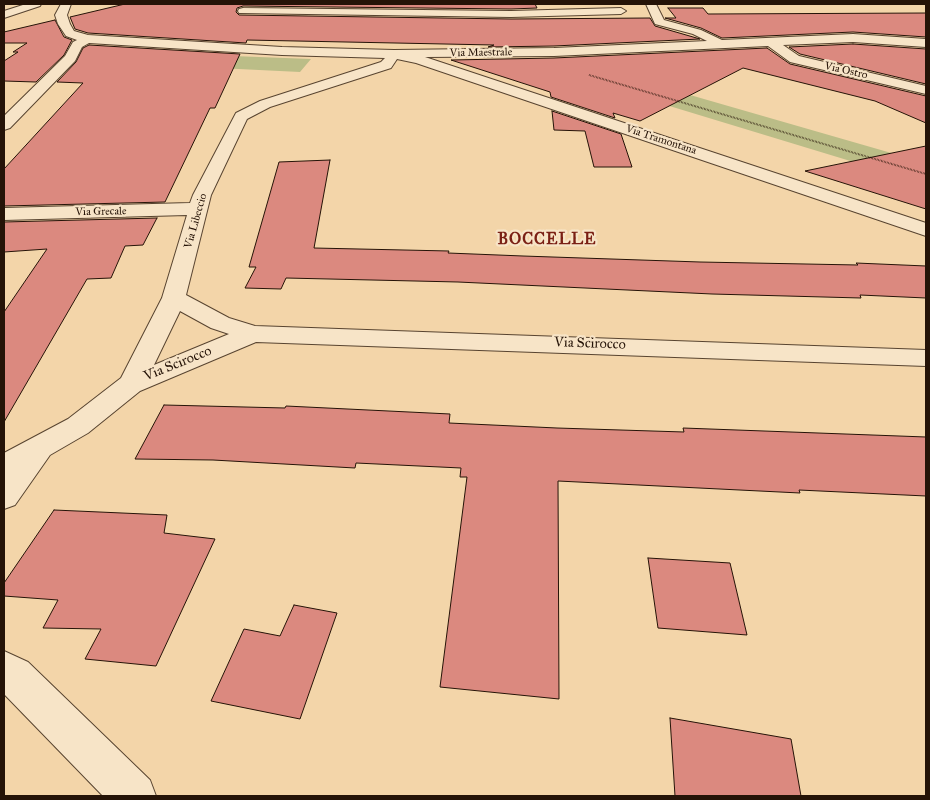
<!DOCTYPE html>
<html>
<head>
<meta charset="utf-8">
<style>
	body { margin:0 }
	#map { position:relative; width:930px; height:800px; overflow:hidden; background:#f3d5a9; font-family:"IM FELL Great Primer",serif }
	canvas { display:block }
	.frame { position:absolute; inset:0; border:5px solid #251307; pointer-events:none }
</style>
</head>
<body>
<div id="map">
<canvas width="930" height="800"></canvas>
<div class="frame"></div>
</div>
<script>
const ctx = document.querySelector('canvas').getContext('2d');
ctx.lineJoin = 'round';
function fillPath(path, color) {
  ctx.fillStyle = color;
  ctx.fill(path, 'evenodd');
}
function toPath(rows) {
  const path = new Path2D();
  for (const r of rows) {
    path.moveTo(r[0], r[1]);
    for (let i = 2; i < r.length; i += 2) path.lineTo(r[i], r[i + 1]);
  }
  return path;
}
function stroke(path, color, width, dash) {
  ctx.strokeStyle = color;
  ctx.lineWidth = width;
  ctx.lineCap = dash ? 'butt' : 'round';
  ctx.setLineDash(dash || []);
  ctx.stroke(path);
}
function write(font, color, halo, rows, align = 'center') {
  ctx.font = font + ' "IM FELL Great Primer",serif';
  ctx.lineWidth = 4.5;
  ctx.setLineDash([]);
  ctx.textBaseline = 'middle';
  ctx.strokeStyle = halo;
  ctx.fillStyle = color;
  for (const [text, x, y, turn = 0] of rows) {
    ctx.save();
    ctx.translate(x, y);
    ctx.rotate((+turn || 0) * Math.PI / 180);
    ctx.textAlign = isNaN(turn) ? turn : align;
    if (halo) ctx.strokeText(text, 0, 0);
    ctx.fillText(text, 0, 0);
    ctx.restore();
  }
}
const green = toPath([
	[233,56,311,59,300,72,218,68],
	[586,65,926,163,926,184,653,101]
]);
const building = toPath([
	[125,4,535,4,537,8,511,9,243,6,237,8,236,12,239,15,511,19,650,18,655,26,700,39,554,46,488,47,494,45,247,40,246,43,88,33,75,29,70,17,125,4],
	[668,8,703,8,708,14,926,13,926,37,853,32,722,38,701,28,665,18,676,18,668,8],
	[55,20,64,37,72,40,64,55,36,82,4,81,4,61,18,52,13,52,27,43,4,43,4,32,55,20],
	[853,44,926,49,926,84,800,54,789,47,853,44],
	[89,45,240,54,215,108,210,108,165,202,4,206,4,169,83,83,57,82,76,62,83,48,89,45],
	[767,48,790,64,926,96,926,123,875,101,743,68,640,121,613,113,615,118,551,97,550,92,451,60,554,58,767,48],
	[552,111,621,134,632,167,594,167,585,131,554,130,552,111],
	[926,146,926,209,805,171,926,146],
	[330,160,314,248,449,251,448,253,523,256,700,262,858,265,856,263,926,266,926,298,860,295,861,298,712,294,458,282,286,278,281,289,245,288,256,267,249,267,279,162,330,160],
	[157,218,143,245,125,246,111,278,87,279,4,422,4,312,47,249,4,252,4,222,157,218],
	[164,405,285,408,286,406,450,414,449,423,557,428,684,432,683,428,926,437,926,496,799,490,800,493,558,481,559,699,440,687,467,477,460,477,461,468,356,463,355,468,213,460,135,459,164,405],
	[54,510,167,515,164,533,215,539,156,666,85,659,101,629,43,628,58,600,4,596,4,583,54,510],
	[648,558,730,563,747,635,658,628,648,558],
	[294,605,337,613,300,719,211,701,244,629,280,636,294,605],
	[670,718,791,739,801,796,675,796,670,718]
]);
const path = toPath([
	[589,75,926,174]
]);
const street = toPath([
	[26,4,41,4,40,6,4,18,4,11,26,4],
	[61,4,71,4,67,15,70,24,74,31,88,35,282,47,394,50,554,48,707,41,693,34,655,24,646,4,656,4,664,20,701,30,722,40,853,34,926,39,926,47,853,42,783,45,799,56,926,86,926,94,790,62,768,46,554,56,425,57,926,223,926,236,416,63,397,59,391,68,270,107,247,119,211,195,186,295,229,318,255,326,926,350,926,366,256,342,140,391,88,433,50,455,15,505,4,509,4,453,68,419,121,378,162,298,187,215,4,220,4,208,190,203,193,195,236,113,260,101,381,62,385,58,282,55,89,43,82,47,75,61,10,128,4,130,4,116,65,56,73,42,77,40,66,36,58,24,55,15,61,4],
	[180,311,211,328,229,334,154,365,180,311],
	[243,8,511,11,621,8,626,11,621,14,511,17,239,13,238,11,239,9,243,8],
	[4,651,28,662,150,780,156,796,103,796,4,694,4,651]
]);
const farStreetnames = [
	["Via Maestrale",481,53,-1],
	["Via Ostro",846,71,13],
	["Via Tramontana",661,140,18],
	["Via Grecale",101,212,-1],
	["Via Libeccio",196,221,-74]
];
const streetNames = [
	["Via Scirocco",590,344,2],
	["Via Scirocco",178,364,-22]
];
const farDistrictnames = [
	["BOCCELLE",547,240]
];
fillPath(green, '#bbbd87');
fillPath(building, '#db897f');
stroke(building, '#251307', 1);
stroke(street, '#584430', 2);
stroke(path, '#251307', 2, [0.5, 1]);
fillPath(street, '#f7e4c7');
write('11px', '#251307', '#f7e4c7', farStreetnames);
write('14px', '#251307', '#f7e4c7', streetNames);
ctx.letterSpacing = '1px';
write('bold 16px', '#7a1f14', '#f7e4c7', farDistrictnames);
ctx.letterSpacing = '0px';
</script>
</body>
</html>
